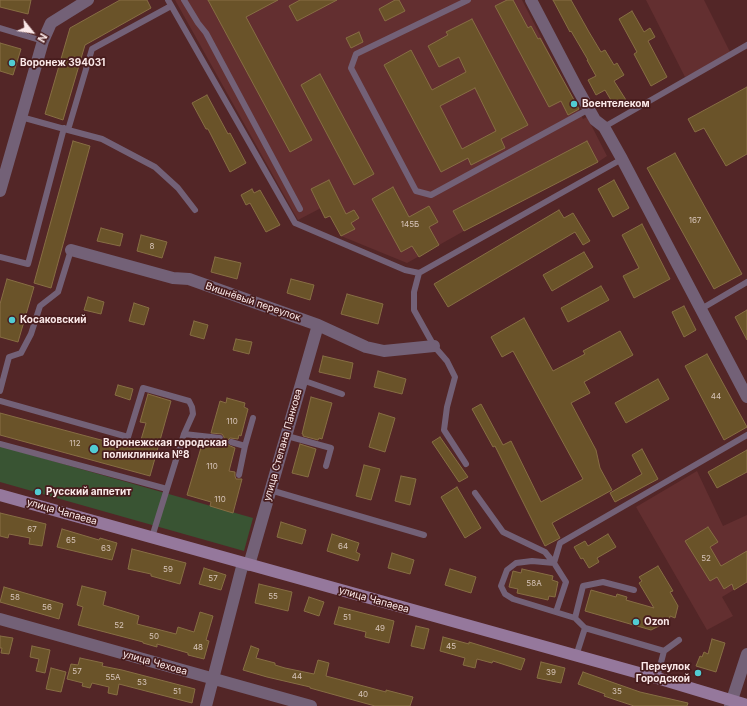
<!DOCTYPE html>
<html>
<head>
<meta charset="utf-8">
<style>
	body { margin:0 }
	#map { position:relative; width:747px; height:706px; overflow:hidden; background:#532627; font-family:Inter,sans-serif }
	canvas { display:block }
	.north { position:absolute; left:12px; top:12px; width:40px; height:40px; -webkit-text-stroke:3px #471c1d; paint-order:stroke; rotate:120deg; font-size:11px; font-weight:700; line-height:16px; text-align:center; color:#fbe9e9 }
	.north::after { content:''; display:block; margin:auto; width:14px; height:18px; background:#fbe9e9; clip-path:polygon(50% 0,100% 100%,50% 72%,0 100%) }
</style>
</head>
<body>
<div id="map">
<canvas width="747" height="706"></canvas>
<div class="north">N</div>
</div>
<script>
const ctx = document.querySelector('canvas').getContext('2d');
ctx.lineJoin = 'round';
function fillPath(path, color) {
  ctx.fillStyle = color;
  ctx.fill(path, 'evenodd');
}
function toPath(rows) {
  const path = new Path2D();
  for (const r of rows) {
    path.moveTo(r[0], r[1]);
    for (let i = 2; i < r.length; i += 2) path.lineTo(r[i], r[i + 1]);
  }
  return path;
}
function stroke(path, color, width, dash) {
  ctx.strokeStyle = color;
  ctx.lineWidth = width;
  ctx.lineCap = dash ? 'butt' : 'round';
  ctx.setLineDash(dash || []);
  ctx.stroke(path);
}
function write(font, color, halo, rows, align = 'center') {
  ctx.font = font + ' Inter,sans-serif';
  ctx.lineWidth = 3.5;
  ctx.setLineDash([]);
  ctx.textBaseline = 'middle';
  ctx.strokeStyle = halo;
  ctx.fillStyle = color;
  for (const [text, x, y, turn = 0] of rows) {
    ctx.save();
    ctx.translate(x, y);
    ctx.rotate((+turn || 0) * Math.PI / 180);
    ctx.textAlign = isNaN(turn) ? turn : align;
    if (halo) ctx.strokeText(text, 0, 0);
    ctx.fillText(text, 0, 0);
    ctx.restore();
  }
}
const built = toPath([
	[175,0,522,0,583,119,587,117,607,156,598,162,464,231,407,263,341,236,330,216,325,218,321,208,298,220],
	[646,0,704,0,731,54,685,77],
	[697,471,723,526,747,515,747,582,722,597,733,616,707,630,636,507]
]);
const green = toPath([
	[0,446,253,518,244,551,0,482]
]);
const building = toPath([
	[0,0,31,0,28,14,0,7,0,0],
	[120,0,147,0,151,8,85,45,63,120,45,114,70,28,120,0],
	[208,0,278,0,246,17,312,140,290,152,208,0],
	[300,0,337,0,297,21,289,6,300,0],
	[395,0,399,0,405,11,385,21,379,9,395,0],
	[507,0,513,0,528,28,531,26,538,39,540,38,579,109,568,115,561,101,549,107,495,6,507,0],
	[553,0,571,0,589,32,601,52,605,50,614,65,617,63,624,75,614,81,626,100,615,107,605,90,596,95,588,80,596,76,587,60,588,60,571,31,570,32,553,0],
	[632,11,644,32,650,28,655,37,648,41,667,77,651,86,634,54,637,52,619,19,632,11],
	[472,19,528,125,501,139,505,148,471,165,468,158,441,172,384,65,411,50,432,90,466,72,459,57,439,67,428,46,448,35,446,32,472,19],
	[475,88,496,131,462,149,440,106,475,88],
	[359,32,363,42,351,48,346,38,359,32],
	[0,43,21,49,13,75,0,71,0,43],
	[320,74,374,174,354,185,301,85,320,74],
	[747,87,747,154,726,166,704,128,695,132,688,119,747,87],
	[207,95,228,134,230,133,246,163,230,172,208,129,206,129,192,103,207,95],
	[73,141,90,146,51,288,34,283,73,141],
	[587,141,598,162,464,231,453,211,587,141],
	[675,153,742,274,714,289,647,168,675,153],
	[329,180,346,214,354,210,359,218,351,223,355,229,341,236,330,216,325,218,311,189,329,180],
	[614,180,629,208,613,217,598,189,614,180],
	[393,187,409,217,429,206,438,222,429,227,439,245,419,257,412,246,401,252,372,199,393,187],
	[252,189,254,193,260,190,280,225,266,232,250,203,246,205,241,195,252,189],
	[559,210,564,218,573,213,590,241,583,245,575,232,448,307,434,284,559,210],
	[642,224,670,279,634,298,623,276,639,268,622,235,642,224],
	[101,228,123,234,120,246,97,241,101,228],
	[141,235,167,242,162,258,137,251,141,235],
	[584,252,593,267,552,291,543,275,584,252],
	[215,257,241,263,237,279,211,272,215,257],
	[7,279,34,287,18,342,0,337,0,304,7,279],
	[291,279,314,285,310,300,287,293,291,279],
	[601,286,609,300,568,322,561,308,601,286],
	[347,294,383,304,378,324,341,314,347,294],
	[88,297,104,302,101,314,84,310,88,297],
	[134,303,149,308,144,325,129,321,134,303],
	[684,306,696,330,684,337,672,312,684,306],
	[747,310,747,340,735,317,747,310],
	[524,318,553,371,585,354,583,351,620,331,633,355,584,382,590,393,571,403,596,450,600,468,612,490,552,523,560,538,545,546,495,446,493,447,472,409,481,404,503,445,511,441,541,502,583,479,513,351,502,357,491,337,524,318],
	[194,321,208,325,204,339,190,335,194,321],
	[236,339,252,342,249,354,233,350,236,339],
	[707,354,747,427,724,440,685,366,707,354],
	[323,356,353,363,350,379,319,372,323,356],
	[378,371,406,379,402,394,374,387,378,371],
	[658,379,669,399,626,423,615,403,658,379],
	[118,385,133,389,130,400,115,395,118,385],
	[148,394,171,401,150,476,0,435,0,413,131,448,133,441,140,443,146,423,140,422,148,394],
	[311,397,332,403,322,439,319,438,318,440,303,436,303,434,302,434,311,397],
	[227,398,245,403,244,407,248,409,241,436,239,435,238,439,230,438,227,441,228,445,235,448,229,471,235,472,235,476,236,479,242,479,233,513,210,506,211,502,187,495,203,441,209,442,209,441,220,442,224,440,224,437,222,434,211,433,220,401,226,403,227,398],
	[379,413,395,418,385,452,369,447,379,413],
	[440,437,468,477,459,482,432,442,440,437],
	[300,444,316,449,308,477,292,473,300,444],
	[642,449,658,479,615,502,610,493,642,474,632,455,642,449],
	[747,450,747,472,717,488,708,472,747,450],
	[364,465,380,469,371,500,356,496,364,465],
	[401,476,416,479,410,505,395,501,401,476],
	[457,487,481,528,465,538,441,497,457,487],
	[0,513,46,524,42,546,29,544,30,538,9,534,8,538,0,536,0,513],
	[281,522,306,530,302,544,277,537,281,522],
	[708,527,718,542,710,547,721,566,747,551,747,582,734,590,732,584,724,589,717,577,710,581,685,541,708,527],
	[62,529,99,540,100,538,117,543,112,560,57,547,62,529],
	[332,534,359,543,356,552,360,554,358,561,327,551,332,534],
	[608,534,616,547,597,558,599,562,589,568,583,558,581,559,574,547,585,541,588,546,608,534],
	[132,549,186,563,180,584,151,576,151,574,128,569,132,549],
	[392,553,414,560,410,574,388,568,392,553],
	[658,566,673,591,670,592,678,606,675,618,670,616,669,621,651,630,585,611,591,590,616,597,617,594,627,597,626,600,654,608,639,583,642,581,639,577,658,566],
	[204,568,226,575,221,590,199,584,204,568],
	[450,569,476,577,471,593,445,585,450,569],
	[522,569,553,576,552,580,558,582,555,597,549,596,548,600,517,593,518,589,509,587,513,571,521,573,522,569],
	[259,584,292,592,288,611,255,603,259,584],
	[82,586,106,592,103,605,139,616,137,624,176,634,178,627,194,632,200,612,213,616,206,640,209,641,204,659,188,655,188,653,157,644,157,647,143,643,143,642,78,625,83,607,77,605,82,586],
	[4,587,63,604,59,619,0,602,4,587],
	[309,597,324,602,319,616,304,611,309,597],
	[339,607,394,621,389,643,365,637,366,632,334,624,339,607],
	[416,626,429,629,424,649,411,646,416,626],
	[0,636,13,638,9,654,1,653,2,648,0,648,0,636],
	[443,637,469,644,469,642,525,659,521,670,493,661,492,663,477,659,475,668,463,665,465,658,440,651,443,637],
	[712,639,725,643,716,672,696,666,700,656,702,657,704,652,708,654,712,639],
	[32,646,50,650,45,673,36,671,39,659,30,657,32,646],
	[251,646,259,649,256,658,275,663,275,665,285,668,314,674,318,660,329,663,326,676,386,692,386,690,413,697,410,706,375,706,310,688,310,687,267,677,243,670,251,646],
	[80,658,103,663,102,666,122,670,195,689,192,703,119,684,117,695,108,693,109,687,92,683,90,688,82,686,83,683,67,679,71,664,78,665,80,658],
	[541,662,565,668,561,683,537,678,541,662],
	[51,668,66,672,61,692,46,689,51,668],
	[583,672,640,692,688,703,687,706,634,706,604,696,605,694,578,684,583,672]
]);
const lane = toPath([
	[168,0,295,223,405,270,419,273,622,159],
	[184,0,198,23,206,33,300,209],
	[468,0,356,54,351,68,416,191,431,195,589,109],
	[0,28,43,41],
	[21,117,68,130,92,49,171,6],
	[604,127,747,45],
	[68,130,102,139,155,167,178,188,195,210],
	[0,257,28,264,64,128],
	[419,273,414,292,414,310,434,346,447,361,455,377,447,407,444,430,466,464],
	[701,309,747,282],
	[302,380,342,394],
	[0,391,9,357,21,353,31,334,40,306,58,292,71,250],
	[0,401,128,437,143,388,189,401,192,407,193,414,184,434,152,537],
	[184,434,220,438],
	[287,436,331,448,326,466],
	[231,442,245,446],
	[0,444,167,489],
	[239,475,245,446,253,418],
	[270,490,424,535],
	[475,493,503,532,545,552,554,563],
	[554,563,532,561,516,563,507,570,501,586,505,594,513,599,575,618,585,628,664,651],
	[556,612,566,582,554,563,560,543,747,435],
	[575,618,583,586,603,582,634,590],
	[576,656,585,628],
	[657,678,664,651,679,640]
]);
const street = toPath([
	[531,0,577,88,595,120,604,127,622,159,747,397],
	[0,191,43,41,51,23,88,0],
	[71,250,173,278,189,279,318,325,366,347,384,351,434,346],
	[249,565,318,325],
	[0,619,311,706],
	[206,706,243,563],
	[730,706,747,654]
]);
const secondary = toPath([
	[0,495,657,678,747,705]
]);
const markers = [
	[12,63,4,"#51ccd3"],
	[574,104,4,"#51ccd3"],
	[12,320,4,"#51ccd3"],
	[94,449,5,"#51ccd3"],
	[38,492,4,"#51ccd3"],
	[636,622,4,"#51ccd3"],
	[698,673,4,"#51ccd3"]
];
const numberNames = [
	["167",695,221],
	["145Б",410,225],
	["8",152,247],
	["44",716,397],
	["110",232,422],
	["112",75,444],
	["110",212,467],
	["110",220,500],
	["67",32,530],
	["65",71,541],
	["64",343,547],
	["63",106,549],
	["52",706,559],
	["59",168,570],
	["57",213,579],
	["58А",534,584],
	["55",273,597],
	["58",15,598],
	["56",47,608],
	["51",347,618],
	["52",119,626],
	["49",380,629],
	["50",154,637],
	["45",451,647],
	["48",198,648],
	["57",77,672],
	["39",551,673],
	["44",297,677],
	["55А",113,678],
	["53",142,683],
	["51",177,692],
	["35",617,692],
	["40",363,695]
];
const poiNames = [
	["Воронеж 394031",20,63],
	["Воентелеком",582,104],
	["Косаковский",20,320],
	["Воронежская городская",103,443],
	["поликлиника №8",103,455],
	["Русский аппетит",46,492],
	["Ozon",644,622],
	["Переулок",690,667,"right"],
	["Городской",690,679,"right"]
];
const streetNames = [
	["Вишнёвый переулок",253,302,19],
	["улица Степана Панкова",283,445,-74],
	["улица Чапаева",62,512,16],
	["улица Чапаева",374,600,16],
	["улица Чехова",155,663,16]
];
fillPath(built, '#632f30');
fillPath(green, '#395433');
fillPath(building, '#6a5329');
stroke(building, '#876e44', 1);
stroke(lane, '#736177', 6);
stroke(street, '#736177', 12);
stroke(secondary, '#95789c', 12);
for (const [x, y, r, color] of markers) {
  const dot = new Path2D();
  dot.arc(x, y, r, 0, 2 * Math.PI);
  ctx.fillStyle = color;
  ctx.fill(dot);
  stroke(dot, '#471c1d', 1.5);
}
write('8px', '#d7c4b9', null, numberNames);
write('bold 10px', '#fbe9e9', '#471c1d', poiNames, 'left');
write('10px', '#fbe9e9', '#471c1d', streetNames);
</script>
</body>
</html>
